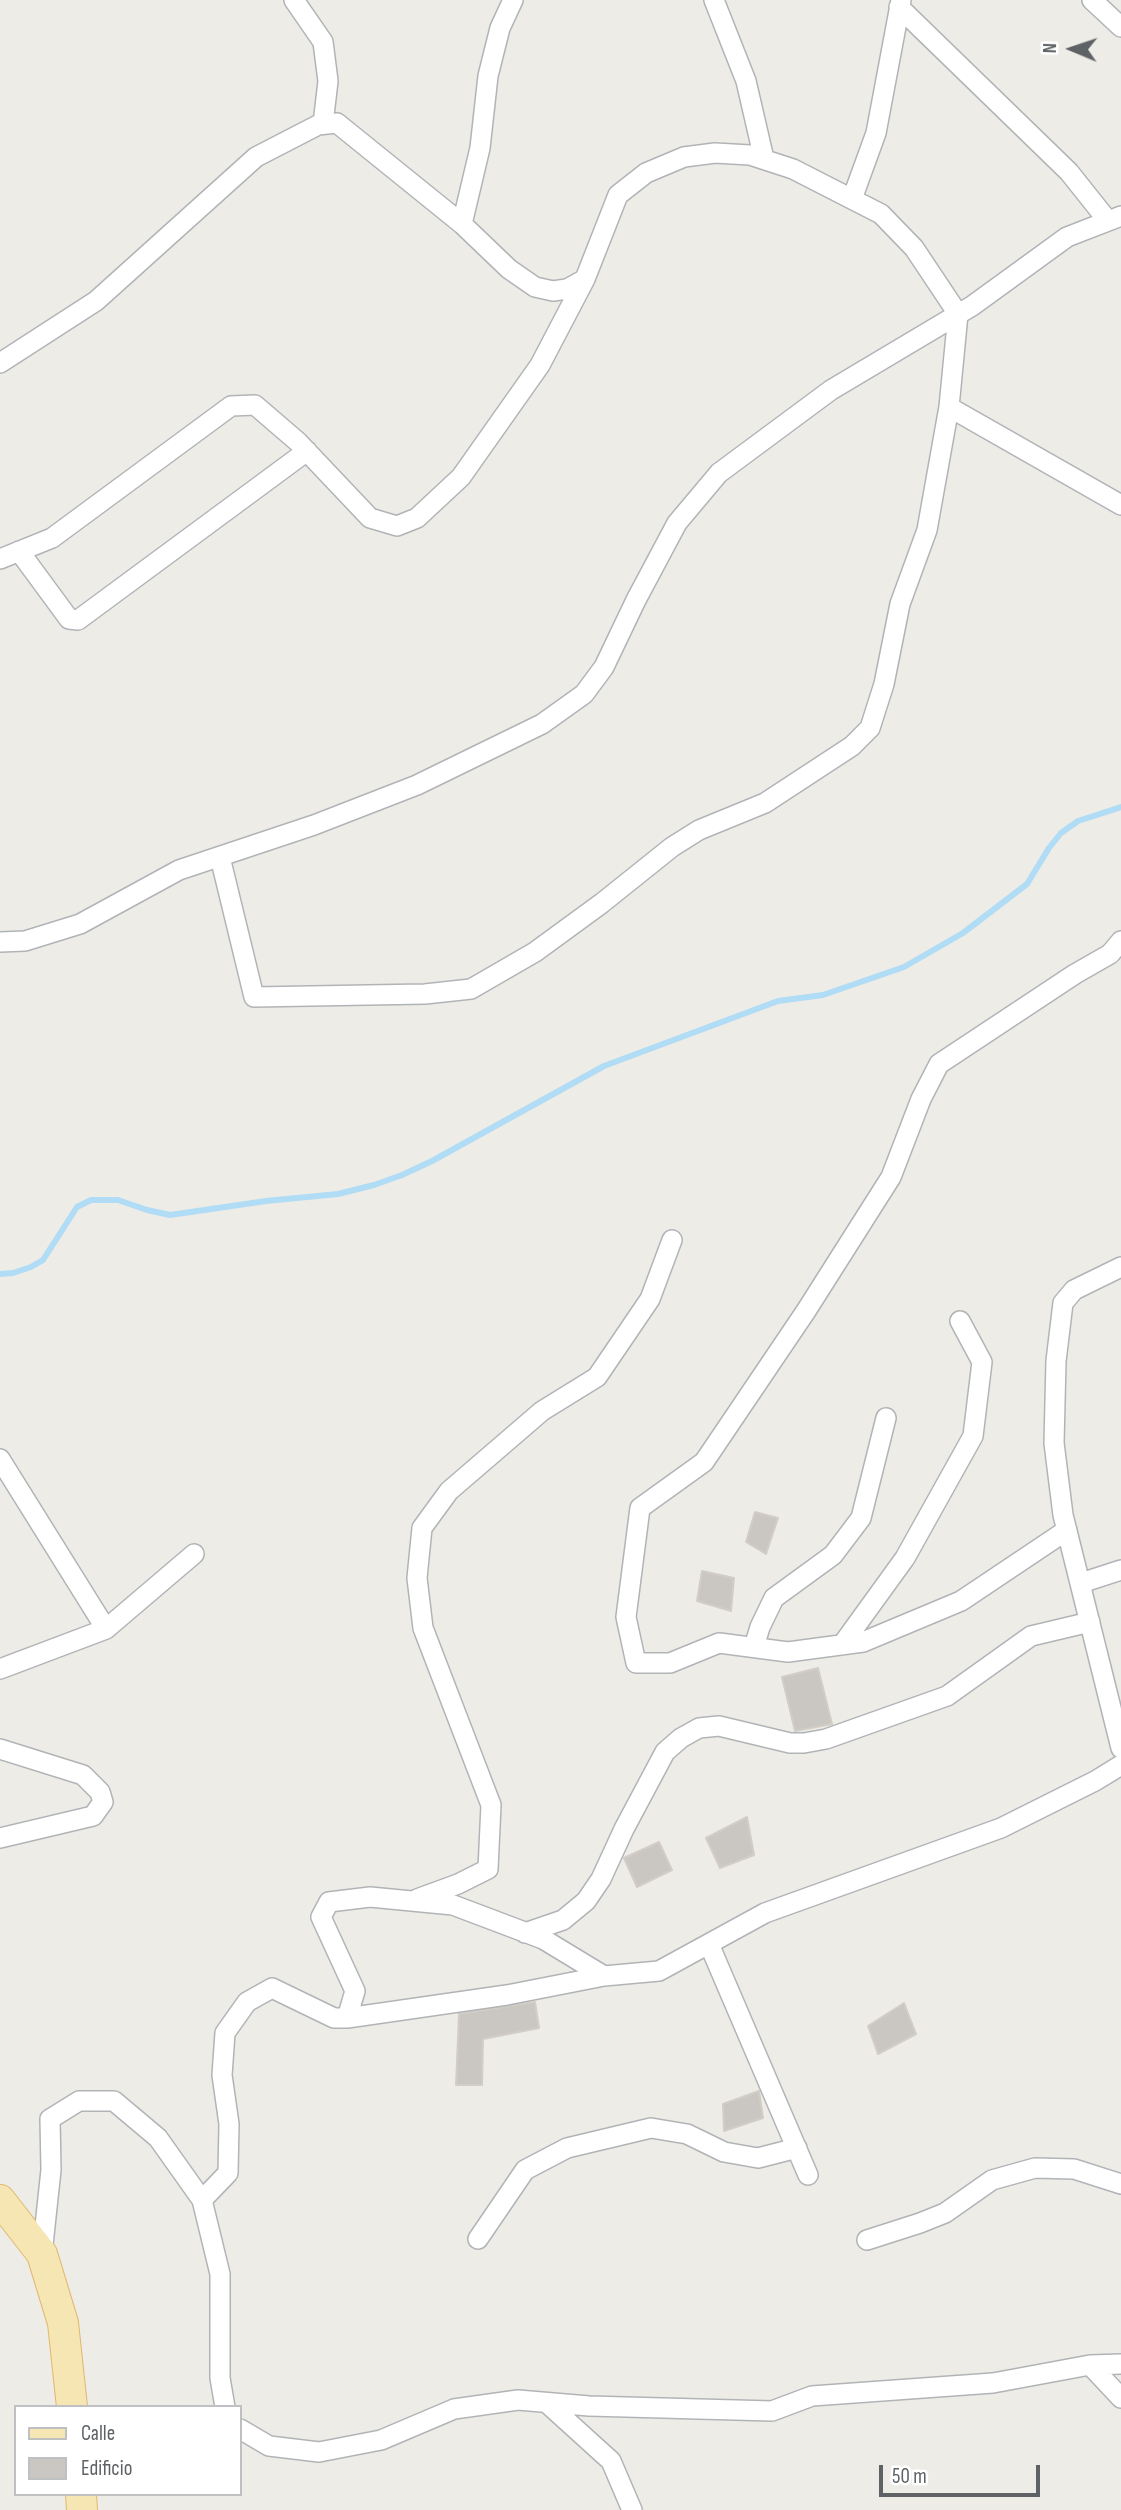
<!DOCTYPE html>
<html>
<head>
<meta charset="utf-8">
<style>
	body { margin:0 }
	#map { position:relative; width:1121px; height:2510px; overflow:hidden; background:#eeece7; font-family:"Sofia Sans Condensed",sans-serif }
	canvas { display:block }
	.legend { position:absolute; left:14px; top:2405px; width:228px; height:91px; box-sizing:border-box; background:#fff; border:2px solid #bfc0c1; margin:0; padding:9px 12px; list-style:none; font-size:21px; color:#5e6265 }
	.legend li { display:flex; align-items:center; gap:14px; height:35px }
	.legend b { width:35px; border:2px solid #bfc0c1 }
	.north { position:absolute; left:1037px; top:14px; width:70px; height:70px; -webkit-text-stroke:5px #fff; paint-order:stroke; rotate:272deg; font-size:19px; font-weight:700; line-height:28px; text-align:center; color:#5e6265 }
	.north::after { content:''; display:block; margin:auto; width:24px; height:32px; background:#5e6265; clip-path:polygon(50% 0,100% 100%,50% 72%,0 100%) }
	.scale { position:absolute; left:879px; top:2465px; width:161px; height:32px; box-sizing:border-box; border:4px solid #5e6265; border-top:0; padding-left:9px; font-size:21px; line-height:24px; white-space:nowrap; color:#5e6265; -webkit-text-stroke:5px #fff; paint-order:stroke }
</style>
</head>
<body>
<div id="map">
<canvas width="1121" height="2510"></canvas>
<ul class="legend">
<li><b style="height:9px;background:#f5e6b4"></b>Calle</li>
<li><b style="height:19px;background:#cac7c3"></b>Edificio</li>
</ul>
<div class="north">N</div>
<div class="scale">50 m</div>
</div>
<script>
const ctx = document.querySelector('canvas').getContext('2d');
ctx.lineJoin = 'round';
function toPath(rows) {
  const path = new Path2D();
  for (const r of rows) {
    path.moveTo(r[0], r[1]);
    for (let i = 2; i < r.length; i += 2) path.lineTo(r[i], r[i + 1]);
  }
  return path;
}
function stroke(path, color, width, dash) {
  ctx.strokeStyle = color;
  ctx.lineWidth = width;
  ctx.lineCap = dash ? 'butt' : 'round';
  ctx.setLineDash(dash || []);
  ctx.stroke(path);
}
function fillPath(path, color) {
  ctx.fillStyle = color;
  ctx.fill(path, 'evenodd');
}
const stream = toPath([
	[0,1274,13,1273,31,1267,43,1260,77,1207,91,1200,118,1200,147,1210,170,1215,266,1201,338,1194,374,1185,402,1175,432,1161,604,1066,778,1001,823,995,904,967,963,933,1027,884,1049,848,1061,833,1078,821,1121,807]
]);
const building = toPath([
	[755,1512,778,1518,766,1554,746,1542,755,1512],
	[702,1571,734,1578,731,1611,697,1601,702,1571],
	[818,1668,832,1724,795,1731,782,1677,818,1668],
	[747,1817,754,1855,720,1868,706,1838,747,1817],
	[659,1842,672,1870,637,1887,624,1858,659,1842],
	[535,2002,539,2028,483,2039,482,2085,456,2085,459,2014,535,2002],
	[904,2003,916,2034,878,2054,868,2026,904,2003],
	[759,2091,763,2118,724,2131,723,2104,759,2091]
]);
const minor = toPath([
	[294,0,323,42,328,81,323,124],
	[714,0,746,81,764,159],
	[1092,0,1121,27],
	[899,7,1069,172,1108,221],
	[852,199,876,133,901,0],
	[462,224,480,148,488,76,500,28,513,0],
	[0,363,96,301,256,157,318,125,337,123,462,224,509,269,535,287,553,291,567,289,585,279,618,195,646,173,684,157,715,153,750,155,793,169,881,214,914,248,958,314,949,407,927,530,900,604,884,684,870,728,852,746,765,803,699,830,672,847,602,903,535,952,471,989,425,994,254,997,220,857],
	[949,407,1121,505],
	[19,551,69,619,78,620,307,451],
	[0,559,52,538,231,406,255,405,298,442,370,518,397,526,417,518,461,477,540,365,585,279],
	[0,942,25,941,80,924,179,870,314,825,417,785,542,724,584,694,604,667,636,600,677,523,719,473,831,390,972,306,1067,237,1121,216],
	[1121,1267,1074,1290,1063,1303,1056,1361,1054,1443,1063,1515,1121,1748],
	[0,1459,106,1629],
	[1067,1530,961,1601,863,1642,788,1652,719,1643,670,1663,636,1663,626,1617,640,1508,704,1462,806,1311,891,1177,921,1099,939,1064,1075,974,1110,954,1121,941],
	[1081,1583,1121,1570],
	[842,1645,905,1558,973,1436,982,1362,960,1321],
	[754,1647,760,1627,774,1598,833,1555,861,1518,886,1418],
	[0,1669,106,1629,194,1554],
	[0,1749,83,1775,100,1792,103,1802,93,1816,0,1838],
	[417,1899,458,1884,488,1869,491,1805,423,1628,417,1578,422,1528,449,1491,542,1411,597,1377,650,1299,672,1240],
	[525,1933,563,1920,586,1901,601,1879,624,1829,665,1752,681,1738,699,1728,719,1726,790,1743,804,1743,826,1739,947,1696,1031,1636,1090,1622],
	[709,1944,808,2175],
	[347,2018,507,1995,604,1976],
	[202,2200,228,2173,229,2124,222,2075,225,2033,247,2002,272,1988,334,2018,347,2018,355,1991,321,1917,329,1902,370,1897,453,1905,543,1939,604,1976,659,1971,765,1913,1001,1828,1095,1781,1121,1765],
	[478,2239,525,2170,567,2148,651,2128,687,2134,724,2152,758,2158,797,2148],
	[867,2240,920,2223,945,2213,992,2180,1035,2168,1074,2169,1121,2184],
	[42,2254,51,2170,50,2119,79,2101,114,2101,158,2138,202,2200,220,2274,220,2378,225,2407],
	[1090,2365,1121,2398],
	[547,2403,611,2461,632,2510],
	[240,2429,269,2446,319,2452,381,2440,454,2409,518,2400,589,2406,772,2411,812,2396,993,2383,1090,2365,1121,2364]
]);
const primary = toPath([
	[0,2200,42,2254,63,2323,72,2407],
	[81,2494,82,2510]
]);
stroke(stream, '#b0dcf5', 6);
fillPath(building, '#cac7c3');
stroke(building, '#d2cdc5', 2);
stroke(minor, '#b1b4b7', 22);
stroke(primary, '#e1b86d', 32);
stroke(minor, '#fff', 19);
stroke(primary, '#f5e6b4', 30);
</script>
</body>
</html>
